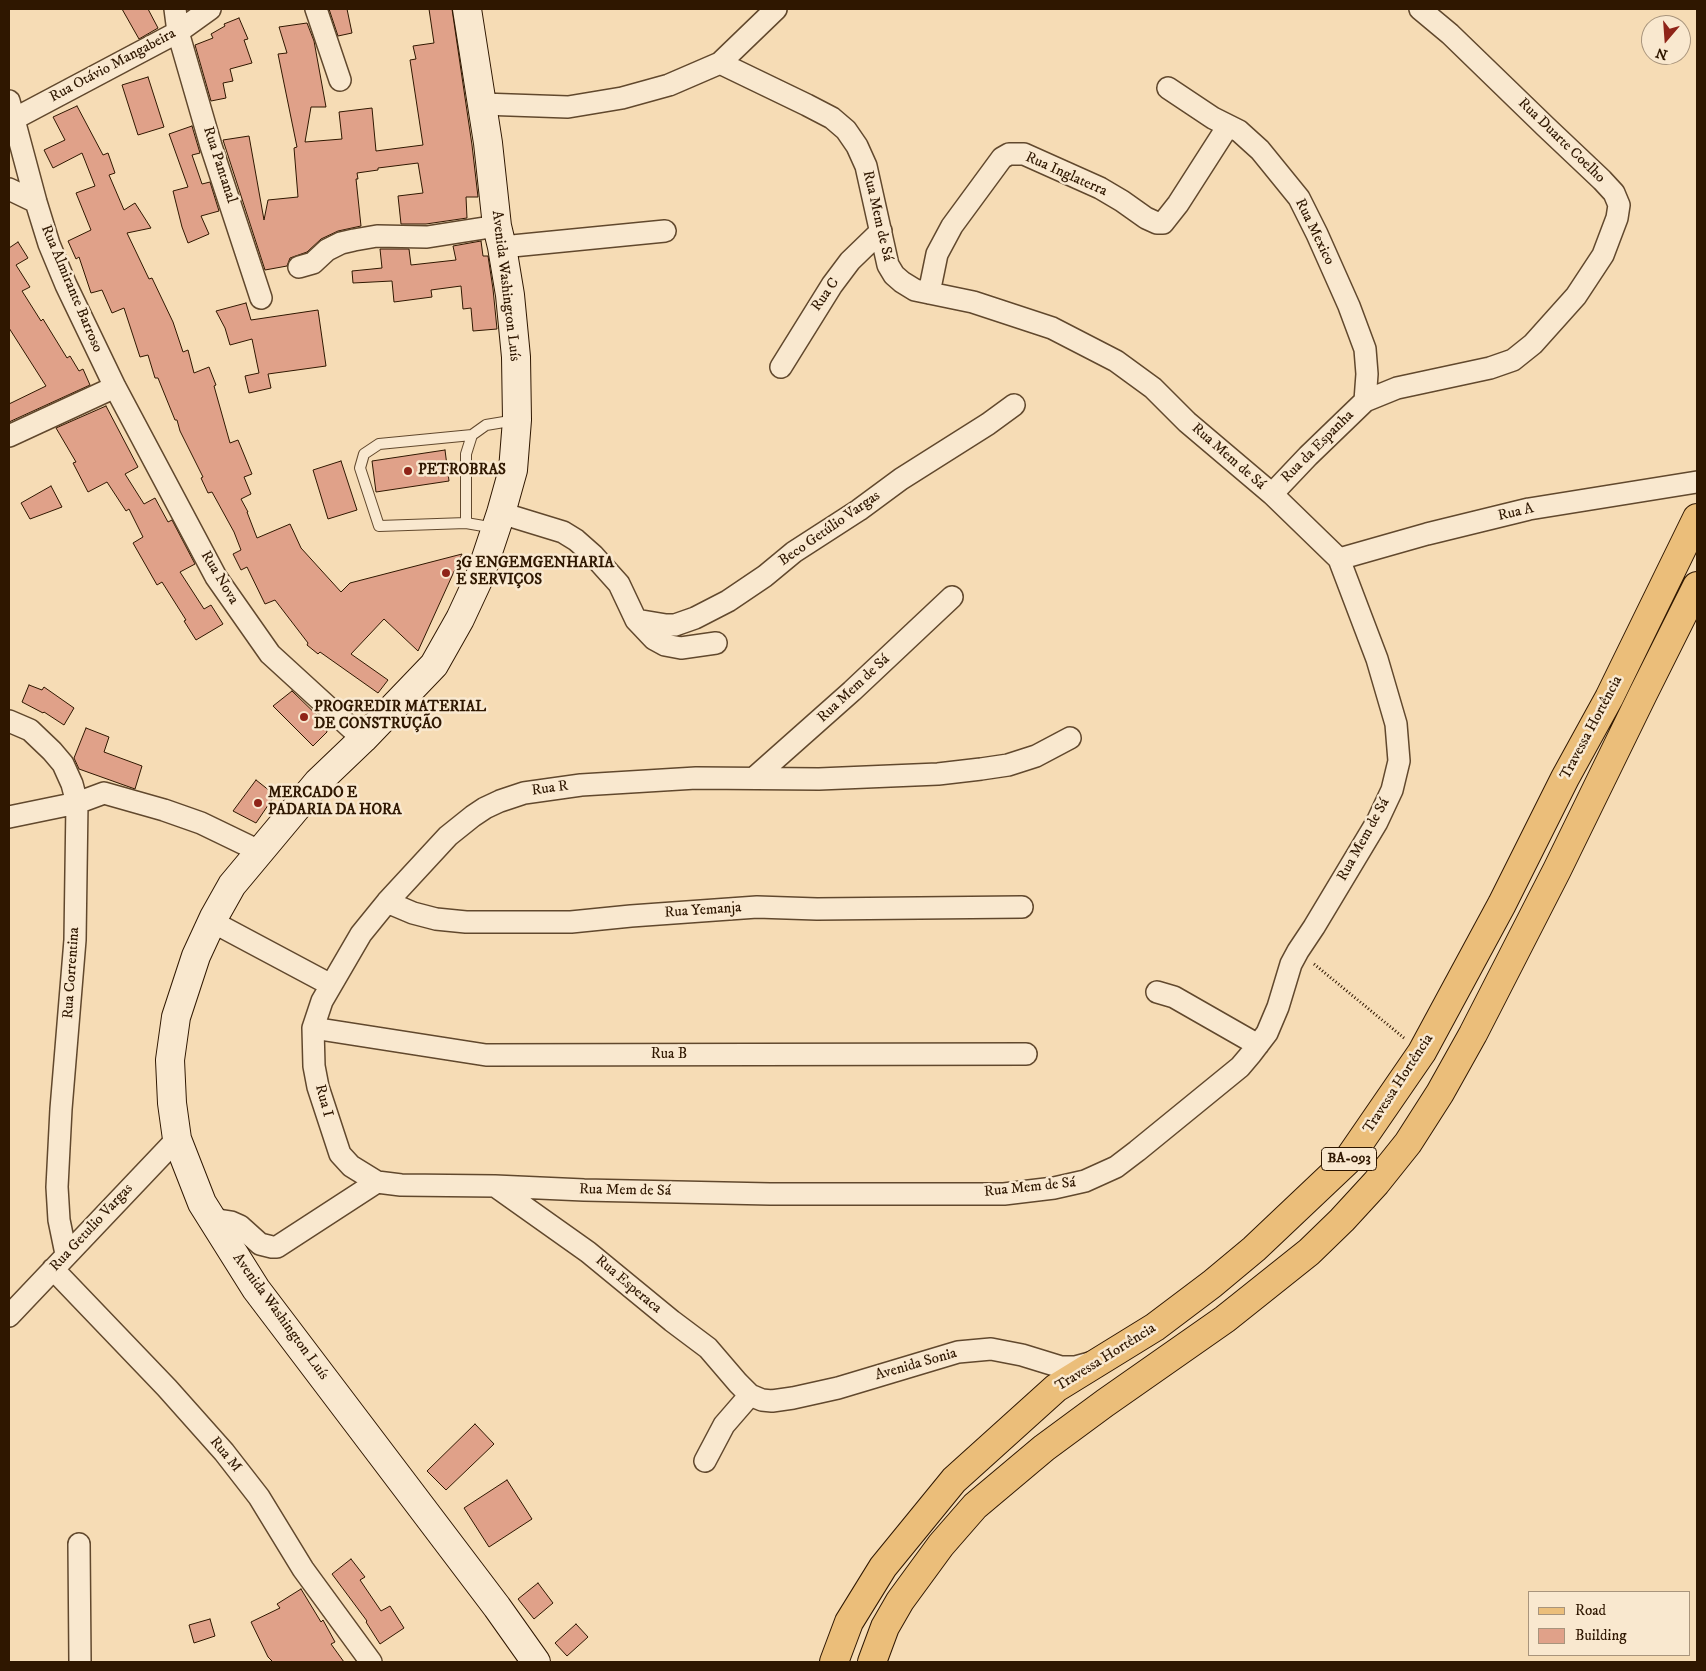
<!DOCTYPE html>
<html>
<head>
<meta charset="utf-8">
<style>
	body { margin:0 }
	#map { position:relative; width:1706px; height:1671px; overflow:hidden; background:#f6dcb5; font-family:"IM FELL DW Pica",serif }
	canvas { display:block }
	.frame { position:absolute; inset:0; border:10px solid #2f1700; pointer-events:none }
	.legend { position:absolute; left:1528px; top:1591px; width:162px; height:65px; box-sizing:border-box; background:#f9e8cf; border:1px solid #a8947c; margin:0; padding:6px 9px; list-style:none; font-size:15px; color:#2f1700 }
	.legend li { display:flex; align-items:center; gap:10px; height:25px }
	.legend b { width:25px; border:1px solid #a8947c }
	.north { position:absolute; left:1641px; top:15px; width:50px; height:50px; box-sizing:border-box; background:#f9e8cf; border:1px solid #a8947c; border-radius:50%; rotate:198deg; font-size:14px; font-weight:700; line-height:20px; text-align:center; color:#2f1700 }
	.north::after { content:''; display:block; margin:auto; width:18px; height:22px; background:#8f2418; clip-path:polygon(50% 0,100% 100%,50% 72%,0 100%) }
</style>
</head>
<body>
<div id="map">
<canvas width="1706" height="1671"></canvas>
<div class="frame"></div>
<ul class="legend">
<li><b style="height:6px;background:#ebbe7a"></b>Road</li>
<li><b style="height:14px;background:#e0a189"></b>Building</li>
</ul>
<div class="north">N</div>
</div>
<script>
const ctx = document.querySelector('canvas').getContext('2d');
ctx.lineJoin = 'round';
function fillPath(path, color) {
  ctx.fillStyle = color;
  ctx.fill(path, 'evenodd');
}
function toPath(rows) {
  const path = new Path2D();
  for (const r of rows) {
    path.moveTo(r[0], r[1]);
    for (let i = 2; i < r.length; i += 2) path.lineTo(r[i], r[i + 1]);
  }
  return path;
}
function stroke(path, color, width, dash) {
  ctx.strokeStyle = color;
  ctx.lineWidth = width;
  ctx.lineCap = dash ? 'butt' : 'round';
  ctx.setLineDash(dash || []);
  ctx.stroke(path);
}
function write(font, color, halo, rows, align = 'center') {
  ctx.font = font + ' "IM FELL DW Pica",serif';
  ctx.lineWidth = 5;
  ctx.setLineDash([]);
  ctx.textBaseline = 'middle';
  ctx.strokeStyle = halo;
  ctx.fillStyle = color;
  for (const [text, x, y, turn = 0] of rows) {
    ctx.save();
    ctx.translate(x, y);
    ctx.rotate((+turn || 0) * Math.PI / 180);
    ctx.textAlign = isNaN(turn) ? turn : align;
    if (halo) ctx.strokeText(text, 0, 0);
    ctx.fillText(text, 0, 0);
    ctx.restore();
  }
}
const building = toPath([
	[122,9,148,9,158,28,139,39,122,9],
	[329,9,347,9,352,33,338,36,329,9],
	[429,9,452,9,472,145,478,197,466,197,467,218,426,224,401,224,398,196,423,193,418,163,378,168,378,170,357,173,358,179,356,179,361,226,338,231,321,239,307,252,290,258,287,266,265,270,223,140,249,136,264,220,268,200,298,197,294,148,297,147,278,54,287,53,279,27,307,23,314,41,326,107,311,107,305,142,342,139,339,112,372,108,376,151,423,145,410,60,416,59,413,46,434,43,429,9],
	[239,18,248,39,244,40,252,63,230,69,233,81,223,83,226,98,211,101,195,45,213,38,211,34,225,26,224,24,239,18],
	[148,77,164,127,138,135,122,85,148,77],
	[77,106,103,155,108,153,115,173,109,175,124,210,135,203,151,228,127,233,149,279,152,278,173,322,183,352,188,350,194,373,209,367,216,385,214,386,230,443,238,440,252,474,244,477,251,494,241,499,248,512,247,512,257,538,290,524,301,548,341,592,350,583,462,554,418,651,384,619,351,654,388,680,378,693,320,652,318,654,307,645,308,643,275,600,265,604,247,567,241,570,233,554,241,550,234,532,212,492,208,493,201,478,203,477,180,431,177,420,175,420,158,378,155,378,148,355,140,357,124,308,112,313,102,290,91,293,79,257,76,259,68,241,91,230,76,193,95,186,82,153,53,168,44,150,65,140,53,117,77,106],
	[192,126,200,153,192,155,202,184,210,182,219,211,201,216,209,234,188,243,182,227,173,191,188,187,169,134,192,126],
	[481,241,483,256,488,256,493,289,497,329,473,331,471,308,463,309,461,286,431,290,432,297,394,302,392,281,353,283,352,271,382,268,380,249,409,249,411,265,456,260,453,246,481,241],
	[18,242,28,258,16,265,30,287,22,291,41,321,43,319,67,358,70,356,79,371,83,369,90,385,9,422,9,404,46,386,9,328,9,248,18,242],
	[246,303,251,320,318,310,326,366,268,374,271,388,249,393,245,376,259,373,252,339,230,345,225,328,216,311,246,303],
	[106,406,138,467,125,474,144,504,155,498,168,522,172,520,195,564,180,572,204,609,211,605,223,624,196,640,184,621,186,620,162,582,157,585,133,543,143,537,129,509,126,511,107,482,88,492,73,463,76,462,56,428,106,406],
	[445,450,449,481,376,492,372,461,445,450],
	[341,461,357,510,328,519,313,470,341,461],
	[51,486,62,507,30,519,21,503,51,486],
	[29,685,42,690,44,687,74,708,64,725,44,712,43,713,22,702,29,685],
	[292,691,325,723,327,732,313,746,273,706,292,691],
	[86,728,109,737,104,752,142,766,135,789,79,769,74,758,86,728],
	[256,780,275,795,256,823,233,811,256,780],
	[475,1424,494,1444,446,1490,427,1471,475,1424],
	[507,1480,532,1519,489,1547,464,1508,507,1480],
	[351,1559,365,1577,360,1580,381,1611,390,1606,404,1628,380,1644,366,1622,367,1621,332,1574,351,1559],
	[538,1583,553,1603,534,1619,518,1599,538,1583],
	[301,1589,321,1622,323,1620,335,1642,331,1644,344,1662,273,1662,268,1657,251,1622,280,1608,277,1604,301,1589],
	[210,1619,215,1636,194,1643,189,1625,210,1619],
	[576,1624,588,1637,567,1656,555,1643,576,1624]
]);
const path = toPath([
	[1314,964,1404,1038]
]);
const service = toPath([
	[472,435,379,444,364,454,360,468,379,526,466,523,495,528],
	[466,523,466,454,472,435,486,425,516,420]
]);
const minor = toPath([
	[175,9,178,32,211,146,261,298],
	[316,9,340,80],
	[720,63,807,105,832,118,846,130,857,146,866,166,888,265,894,275,902,282,915,290,973,302,1052,328,1116,361,1153,388,1187,422,1272,494,1339,559,1377,659,1396,724,1399,761,1392,790,1377,822,1314,927,1298,951,1291,964,1278,1007,1267,1033,1251,1054,1240,1067,1137,1151,1116,1167,1085,1181,1054,1188,1004,1194,770,1194,584,1190,495,1186,401,1185,377,1182,351,1166,340,1154,318,1087,314,1066,313,1028,322,1001,361,934,387,902,448,836,473,816,485,808,500,801,524,793,581,785,696,778,819,779,938,774,981,769,1008,765,1036,756,1070,738],
	[1168,88,1213,118,1239,131,1260,150,1299,198,1317,234,1349,306,1365,349,1367,374,1365,401],
	[9,101,36,202,49,244,66,285,115,387,216,577,270,654,363,739],
	[482,104,568,107,622,98,669,85,720,63,776,9],
	[14,119,178,32,210,9],
	[9,189,36,202],
	[502,247,665,231],
	[299,267,313,263,327,250,341,243,354,240,377,236,427,237,497,226],
	[929,293,937,254,952,226,1002,158,1009,154,1024,154,1100,188,1122,201,1146,218,1157,223,1163,223,1178,204,1228,126],
	[781,367,832,285,850,261,881,231],
	[9,436,115,387],
	[1272,494,1308,456,1365,401,1397,388,1490,368,1513,360,1533,344,1576,296,1603,255,1617,218,1619,205,1614,193,1602,180,1546,127,1450,34,1420,9],
	[501,513,563,532,576,540,593,555,619,584,636,620,654,639,665,645,681,648,716,643],
	[1339,559,1427,534,1529,509,1697,482],
	[636,620,666,625,675,625,695,618,728,601,765,576,794,552,859,510,901,479,988,424,1014,405],
	[9,721,30,730,52,751,63,764,72,784,77,803,75,940,61,1109,57,1187,59,1220,66,1254],
	[754,778,852,691,952,597],
	[9,817,77,803,104,793,164,810,201,823,259,851],
	[387,902,413,913,436,919,466,922,571,922,631,916,757,907,817,909,1022,907],
	[211,921,331,985],
	[1157,992,1174,997,1258,1045],
	[313,1028,486,1055,1026,1054],
	[495,1186,588,1252,672,1321,708,1348,738,1383,750,1395],
	[212,1219,231,1222,240,1226,260,1244,272,1247,277,1247,377,1182],
	[53,1269,167,1388,224,1452,259,1497,303,1569,371,1662],
	[9,1316,177,1139],
	[705,1461,724,1425,750,1395,762,1400,772,1401,793,1398,838,1388,958,1352,991,1349,1022,1355,1061,1367,1075,1367,1093,1362],
	[79,1544,80,1662]
]);
const secondary = toPath([
	[467,9,488,143,497,226,502,247,510,295,516,357,517,420,513,470,501,513,480,576,460,619,434,665,363,739,318,782,232,885,214,917,196,956,176,1017,170,1060,172,1103,177,1139,202,1203,256,1289,497,1607,536,1662]
]);
const primary = toPath([
	[834,1662,849,1622,883,1567,954,1480,1056,1388,1155,1327,1212,1284,1254,1249,1347,1161,1422,1052,1502,904,1565,778,1609,698,1697,518],
	[872,1662,885,1627,900,1601,941,1545,975,1506,1044,1448,1105,1403,1225,1319,1309,1252,1342,1220,1376,1183,1408,1143,1440,1093,1473,1034,1557,870,1643,694,1697,586]
]);
const markers = [
	[408,471,5,"#8f2418"],
	[446,573,5,"#8f2418"],
	[304,717,5,"#8f2418"],
	[258,803,5,"#8f2418"]
];
const shields = [
	[1349,1159,55]
];
const shieldNames = [
	["BA-093",1349,1159]
];
const streetNames = [
	["Rua Otávio Mangabeira",113,66,-28],
	["Rua Duarte Coelho",1561,141,44],
	["Rua Pantanal",219,165,72],
	["Rua Inglaterra",1066,175,24],
	["Rua Mem de Sá",877,216,77],
	["Rua Mexico",1314,232,64],
	["Avenida Washington Luís",505,286,83],
	["Rua Almirante Barroso",71,289,67],
	["Rua C",826,295,-55],
	["Rua da Espanha",1318,447,-45],
	["Rua Mem de Sá",1228,457,41],
	["Rua A",1516,513,-13],
	["Beco Getúlio Vargas",830,529,-35],
	["Rua Nova",219,578,59],
	["Rua Mem de Sá",854,689,-43],
	["Travessa Hortência",1592,728,-62],
	["Rua R",550,789,-8],
	["Rua Mem de Sá",1364,840,-61],
	["Rua Yemanja",703,911,-4],
	["Rua Correntina",72,973,-86],
	["Rua B",669,1055],
	["Travessa Hortência",1399,1084,-57],
	["Rua I",323,1101,75],
	["Rua Mem de Sá",1030,1188,-6],
	["Rua Mem de Sá",625,1191,1],
	["Rua Getulio Vargas",92,1228,-47],
	["Rua Esperaca",628,1285,40],
	["Avenida Washington Luís",280,1317,54],
	["Travessa Hortência",1106,1358,-32],
	["Avenida Sonia",916,1365,-16],
	["Rua M",225,1455,51]
];
const poiNames = [
	["PETROBRAS",418,471],
	["3G ENGEMGENHARIA",456,564],
	["E SERVIÇOS",456,581],
	["PROGREDIR MATERIAL",314,708],
	["DE CONSTRUÇÃO",314,725],
	["MERCADO E",268,794],
	["PADARIA DA HORA",268,811]
];
fillPath(building, '#e0a189');
stroke(building, '#2f1700', 1);
stroke(service, '#61482d', 12);
stroke(minor, '#61482d', 24);
stroke(secondary, '#2f1700', 30);
stroke(primary, '#2f1700', 30);
stroke(path, '#2f1700', 3, [1, 2.5]);
stroke(service, '#f9e8cf', 10);
stroke(minor, '#f9e8cf', 21);
stroke(secondary, '#f9e8cf', 28);
stroke(primary, '#ebbe7a', 28);
for (const [x, y, r, color] of markers) {
  const dot = new Path2D();
  dot.arc(x, y, r, 0, 2 * Math.PI);
  ctx.fillStyle = color;
  ctx.fill(dot);
  stroke(dot, '#f9e8cf', 2);
}
for (const [x, y, w] of shields) {
  const box = new Path2D();
  box.roundRect(x - w / 2, y - 11.5, w, 23, 4);
  ctx.fillStyle = '#f9e8cf';
  ctx.fill(box);
  stroke(box, '#2f1700', 1);
}
write('bold 14px', '#2f1700', null, shieldNames);
write('15px', '#2f1700', '#f9e8cf', streetNames);
write('bold 15px', '#2f1700', '#f9e8cf', poiNames, 'left');
</script>
</body>
</html>
